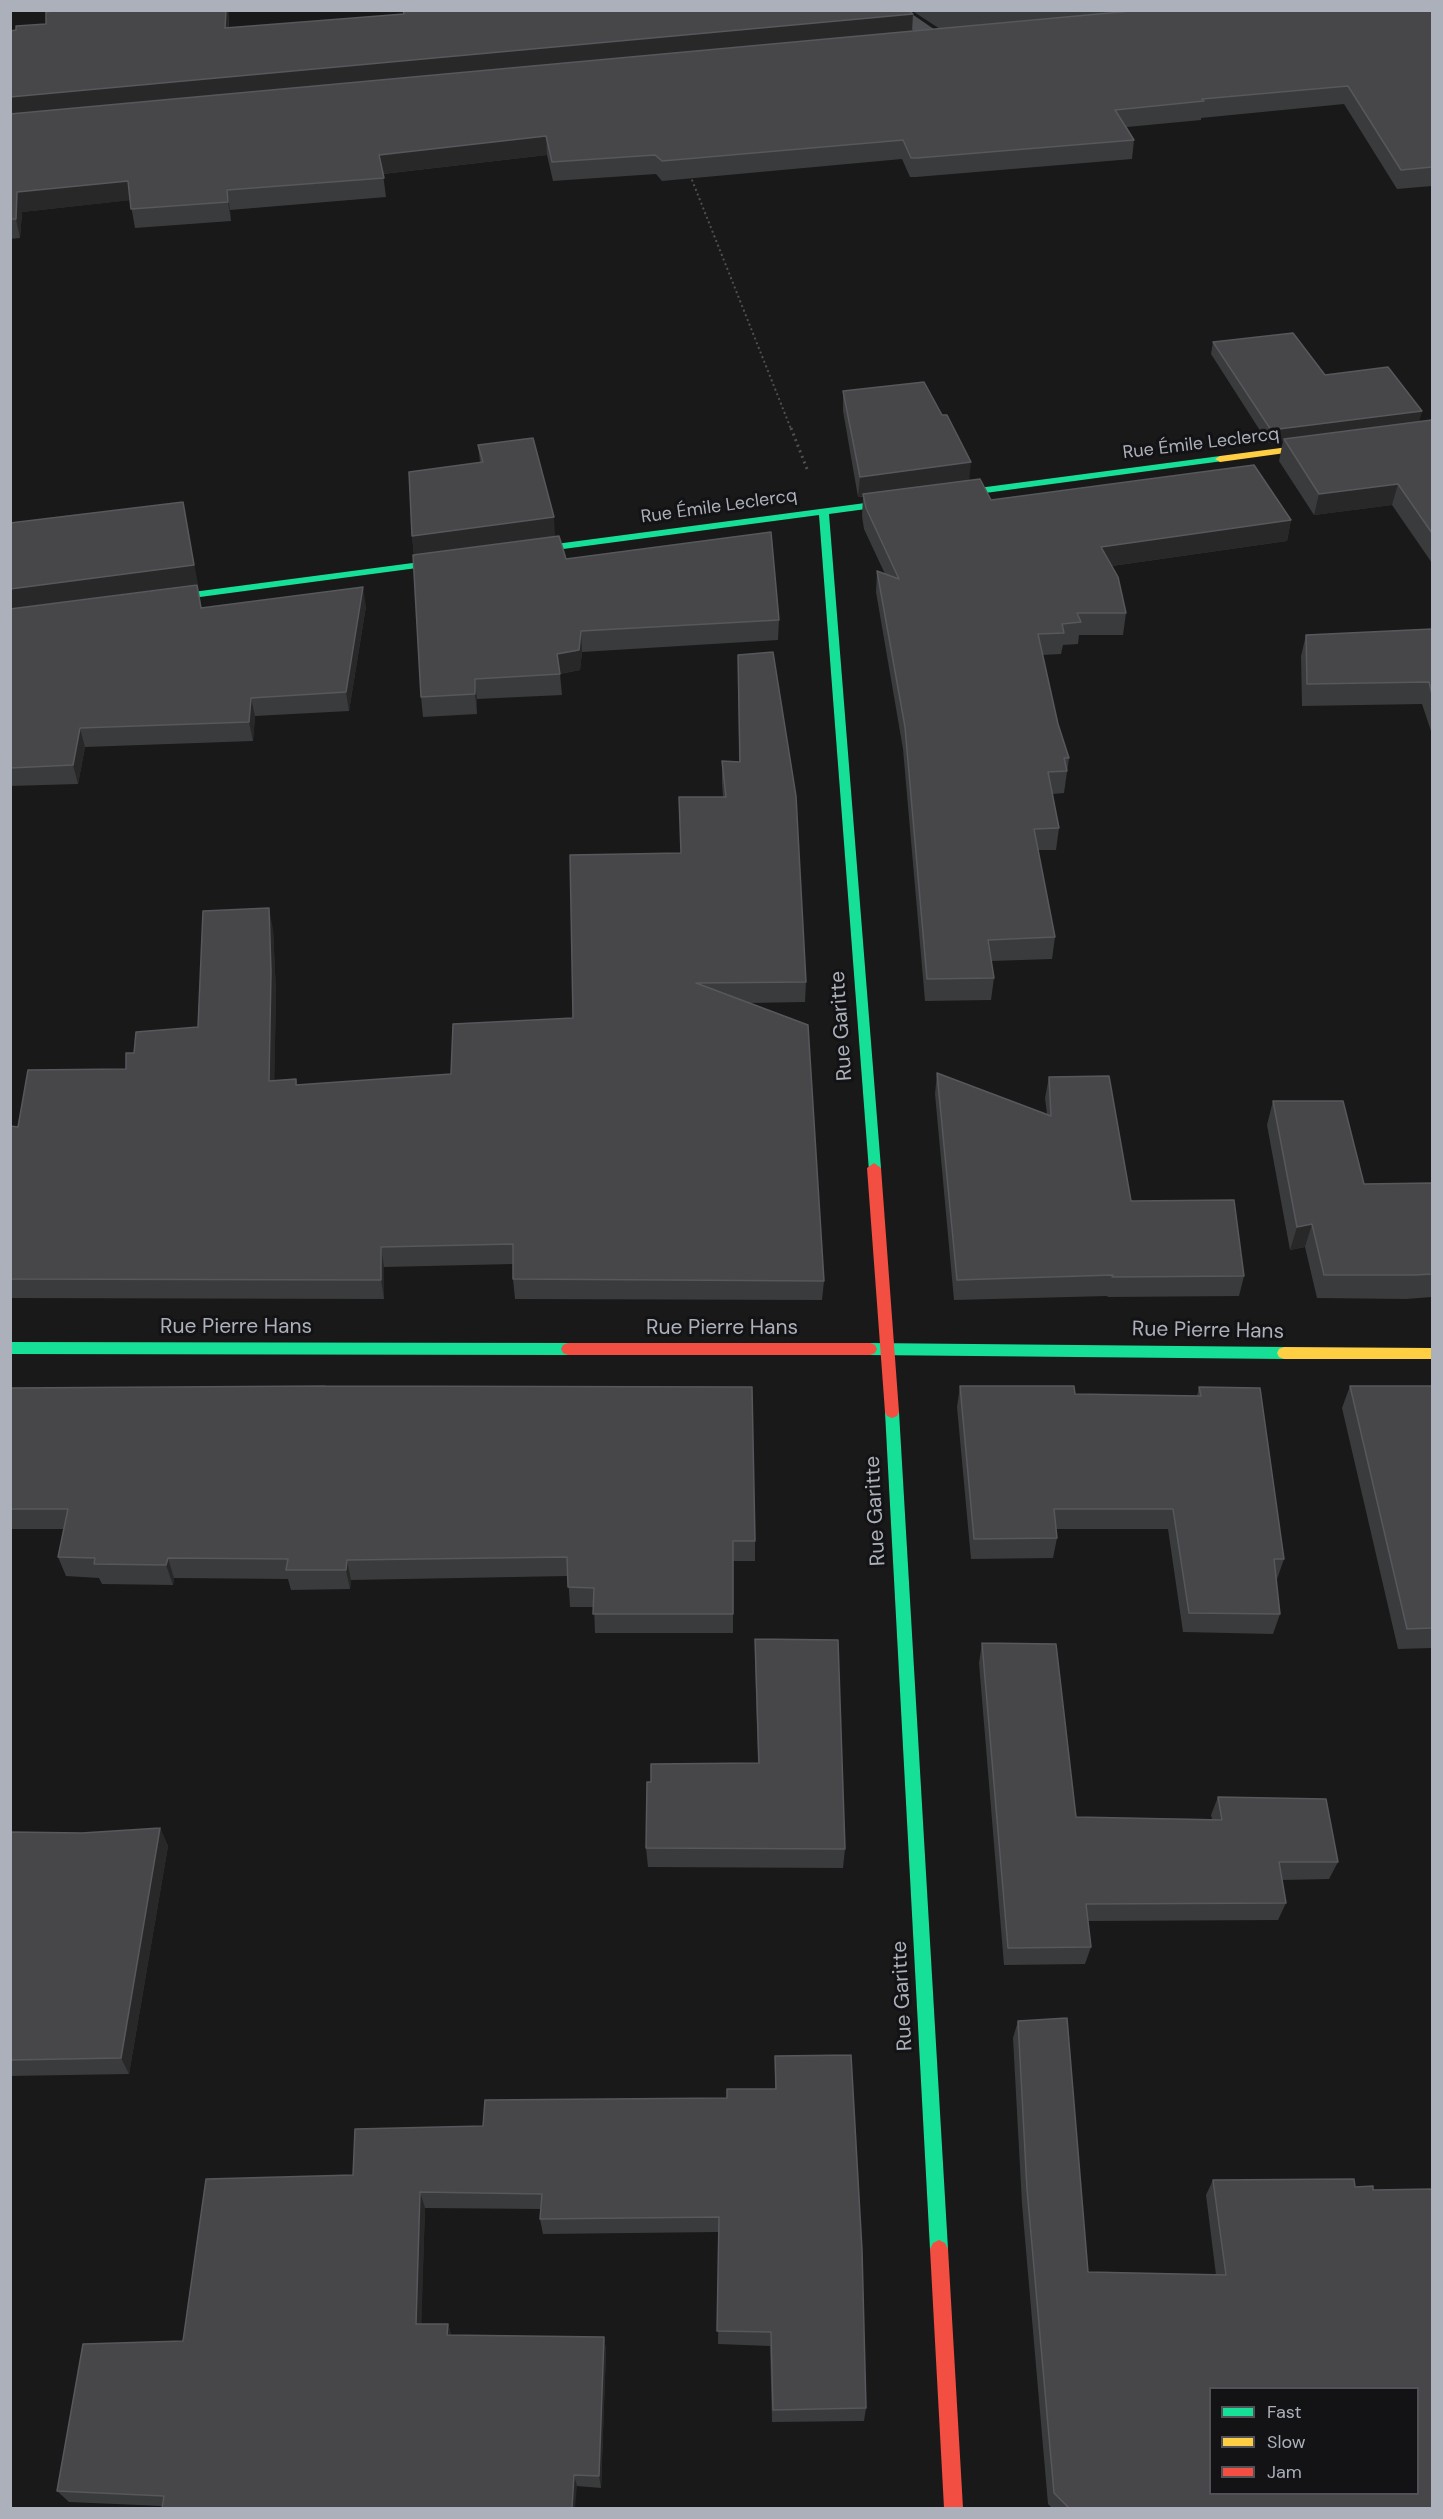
<!DOCTYPE html>
<html>
<head>
<meta charset="utf-8">
<style>
	body { margin:0 }
	#map { position:relative; width:1443px; height:2519px; overflow:hidden; background:#191919; font-family:"DM Sans",sans-serif }
	canvas { display:block }
	.frame { position:absolute; inset:0; border:12px solid #abb0ba; pointer-events:none }
	.legend { position:absolute; left:1209px; top:2387px; width:210px; height:108px; box-sizing:border-box; background:#131315; border:2px solid #505257; margin:0; padding:8px 10px; list-style:none; font-size:18px; color:#abb0ba }
	.legend li { display:flex; align-items:center; gap:12px; height:30px }
	.legend b { width:30px; border:2px solid #505257 }
</style>
</head>
<body>
<div id="map">
<canvas width="1443" height="2519"></canvas>
<div class="frame"></div>
<ul class="legend">
<li><b style="height:8px;background:#16e098"></b>Fast</li>
<li><b style="height:8px;background:#ffcf43"></b>Slow</li>
<li><b style="height:8px;background:#f24e42"></b>Jam</li>
</ul>
</div>
<script>
const ctx = document.querySelector('canvas').getContext('2d');
ctx.lineJoin = 'round';
function toPath(rows) {
  const path = new Path2D();
  for (const r of rows) {
    path.moveTo(r[0], r[1]);
    for (let i = 2; i < r.length; i += 2) path.lineTo(r[i], r[i + 1]);
  }
  return path;
}
function stroke(path, color, width, dash) {
  ctx.strokeStyle = color;
  ctx.lineWidth = width;
  ctx.lineCap = dash ? 'butt' : 'round';
  ctx.setLineDash(dash || []);
  ctx.stroke(path);
}
function fillPath(path, color) {
  ctx.fillStyle = color;
  ctx.fill(path, 'evenodd');
}
function write(font, color, halo, rows, align = 'center') {
  ctx.font = font + ' "DM Sans",sans-serif';
  ctx.lineWidth = 6;
  ctx.setLineDash([]);
  ctx.textBaseline = 'middle';
  ctx.strokeStyle = halo;
  ctx.fillStyle = color;
  for (const [text, x, y, turn = 0] of rows) {
    ctx.save();
    ctx.translate(x, y);
    ctx.rotate((+turn || 0) * Math.PI / 180);
    ctx.textAlign = isNaN(turn) ? turn : align;
    if (halo) ctx.strokeText(text, 0, 0);
    ctx.fillText(text, 0, 0);
    ctx.restore();
  }
}
const pathFar1 = toPath([
	[690,175,791,429]
]);
const path = toPath([
	[791,428,807,469]
]);
const street = toPath([
	[883,10,906,10,947,38,944,42,937,44,930,42,883,10]
]);
const fast = toPath([
	[1220,456,1223,457,1223,461,829,514,881,1168,879,1171,869,1171,819,515,518,555,513,552,518,549,1220,456],
	[458,557,463,560,462,562,155,603,150,600,155,597,458,557],
	[10,1342,568,1343,573,1345,575,1349,573,1353,568,1355,10,1354,10,1342],
	[870,1343,1284,1347,1289,1349,1291,1353,1289,1357,1284,1359,870,1355,865,1353,863,1349,865,1345,870,1343],
	[892,1406,897,1408,899,1412,948,2249,945,2255,939,2258,933,2255,930,2249,885,1412,887,1408,892,1406]
]);
const slow = toPath([
	[1326,442,1329,443,1329,447,1220,462,1215,459,1220,456,1326,442],
	[1284,1347,1432,1348,1432,1359,1284,1359,1279,1357,1277,1353,1279,1349,1284,1347]
]);
const jam = toPath([
	[874,1163,881,1168,899,1412,897,1416,892,1418,887,1416,885,1412,867,1168,874,1163],
	[568,1343,870,1343,875,1345,877,1349,875,1353,870,1355,568,1355,563,1353,561,1349,563,1345,568,1343],
	[939,2240,945,2243,948,2249,963,2508,944,2508,930,2249,933,2243,939,2240]
]);
const wall = toPath([
	[403,10,908,10,912,32,940,29,911,10,1432,10,1432,186,1397,189,1344,104,1201,118,1201,120,1127,127,1134,140,1132,159,916,177,910,177,902,159,662,181,656,174,553,181,547,155,383,174,386,197,230,210,231,221,135,228,130,200,22,212,20,238,10,239,10,31,229,14,229,28,403,14],
	[1213,342,1325,375,1422,411,1419,421,1432,420,1432,563,1392,505,1314,515,1279,461,1283,441,1268,443,1211,354],
	[843,391,969,480,991,500,1291,520,1287,541,1112,566,1126,613,1123,635,1079,635,1078,644,1063,645,1061,654,1042,655,1058,724,1069,758,1064,793,1052,794,1059,828,1056,850,1038,850,1055,937,1052,959,991,961,994,978,991,1000,925,1001,903,749,876,592,877,571,885,574,864,529,862,516,863,497,858,497,843,411],
	[478,445,555,536,566,559,779,620,778,640,582,652,580,670,560,674,562,695,477,699,477,714,423,717,421,697,414,555,412,536,480,462],
	[366,606,349,711,255,716,253,741,85,747,78,784,10,786,10,609],
	[1432,629,1432,734,1422,704,1302,706,1301,656,1306,635],
	[738,655,806,982,805,1002,748,1003,824,1281,822,1300,515,1299,513,1279,513,1264,384,1267,384,1299,10,1298,10,1126,18,1127,126,1069,134,1053,198,1027,273,929,276,993,274,1081,296,1079,297,1085,451,1074,573,1018,681,853,723,797,722,782,722,761,739,762],
	[937,1073,1047,1114,1045,1098,1049,1077,1131,1201,1244,1276,1239,1296,1107,1297,1108,1296,954,1300,935,1094],
	[1273,1101,1364,1184,1432,1183,1432,1297,1406,1299,1317,1298,1305,1247,1290,1250,1267,1125],
	[960,1386,1075,1394,1197,1396,1199,1387,1284,1559,1277,1579,1276,1579,1280,1614,1273,1634,1183,1632,1168,1529,1056,1529,1057,1538,1053,1558,971,1559,957,1407],
	[1350,1386,1432,1386,1432,1648,1398,1649,1342,1408],
	[10,1388,755,1541,755,1561,733,1561,733,1633,595,1633,594,1607,570,1607,568,1576,351,1580,350,1589,291,1590,288,1579,174,1578,173,1585,102,1584,99,1578,66,1576,58,1557,64,1529,10,1529],
	[755,1639,845,1849,843,1868,648,1867,646,1848,651,1782,758,1763,755,1660],
	[982,1643,1076,1817,1212,1819,1211,1815,1218,1797,1338,1862,1329,1879,1282,1880,1286,1903,1278,1920,1088,1921,1091,1947,1085,1964,1004,1965,979,1663],
	[160,1828,168,1846,129,2074,10,2076,10,1832,82,1833],
	[1018,2021,1088,2272,1216,2275,1206,2195,1213,2180,1432,2508,1052,2508,1048,2504,1022,2204,1013,2038],
	[775,2056,866,2408,864,2421,772,2422,770,2346,718,2344,719,2232,543,2234,540,2219,541,2209,425,2208,421,2324,448,2324,451,2335,604,2337,606,2350,601,2488,577,2486,162,2506,69,2502,57,2491,183,2341,353,2175,483,2126,726,2098,775,2089]
]);
const shadedWall = toPath([
	[225,10,229,10,229,14,228,46,225,28],
	[913,14,912,32,10,117,10,97],
	[546,136,547,155,381,174,379,155],
	[128,181,132,200,22,212,20,238,16,219,17,192],
	[227,190,230,210,231,221,228,202],
	[1422,411,1418,424,1284,439,1283,441,1268,443,1271,430],
	[971,462,969,483,858,497,860,477],
	[1398,484,1392,505,1314,515,1319,494],
	[183,502,198,584,10,609,10,589],
	[554,517,555,537,414,556,412,536],
	[1291,520,1287,541,1098,568,1101,547],
	[363,587,366,606,349,711,346,692],
	[581,631,582,652,580,670,558,674,557,654],
	[475,679,477,699,477,714,475,694],
	[251,698,255,716,253,741,249,722],
	[80,728,85,747,78,784,73,765],
	[269,908,273,929,276,993,274,1101,269,1081],
	[1312,1224,1305,1247,1290,1250,1297,1227],
	[381,1247,384,1267,384,1299,381,1280],
	[168,1558,174,1578,173,1585,166,1565],
	[347,1560,351,1580,350,1589,346,1570],
	[160,1828,168,1846,129,2074,121,2058],
	[420,2192,425,2208,421,2337,416,2324],
	[448,2324,452,2338,447,2335],
	[604,2337,606,2350,601,2488,599,2476],
	[574,2475,577,2486,575,2508,572,2508]
]);
const building = toPath([
	[57,10,226,10,225,28,404,14,403,10,908,10,913,14,10,97,10,31,16,30,16,26,46,24,46,12,57,10],
	[1142,10,1432,10,1432,167,1401,170,1348,86,1202,99,1204,101,1115,110,1134,140,917,158,911,158,903,140,662,161,655,155,552,162,546,136,379,155,384,178,227,190,228,202,131,209,128,181,17,192,16,219,10,219,10,114,1142,10],
	[1293,333,1325,375,1388,367,1422,411,1271,430,1213,342,1293,333],
	[924,382,942,415,947,415,971,462,860,477,843,391,924,382],
	[1432,420,1432,533,1398,484,1319,494,1284,439,1432,420],
	[533,438,554,517,412,536,409,472,483,462,478,445,533,438],
	[1254,465,1291,520,1101,547,1118,577,1126,613,1077,613,1081,622,1062,624,1064,633,1038,634,1058,724,1069,758,1064,758,1067,771,1048,772,1059,828,1034,829,1055,937,988,940,994,978,927,979,905,727,877,571,899,579,866,508,863,494,980,479,991,500,1254,465],
	[183,502,194,565,10,589,10,523,183,502],
	[771,532,779,620,581,631,579,650,557,654,560,674,475,679,475,694,421,697,413,555,559,536,566,559,771,532],
	[197,585,201,608,363,587,346,692,251,698,249,722,80,728,73,765,10,768,10,609,197,585],
	[1432,629,1432,694,1429,682,1307,684,1306,635,1432,629],
	[773,652,796,796,806,982,696,983,808,1025,824,1281,513,1279,513,1244,381,1247,381,1280,10,1279,10,1126,18,1127,28,1070,126,1069,126,1053,134,1053,136,1032,198,1027,203,911,269,908,271,972,269,1081,296,1079,296,1085,451,1074,453,1024,573,1018,570,855,681,853,679,797,726,797,722,761,740,762,738,655,773,652],
	[937,1073,1051,1116,1049,1077,1109,1076,1131,1201,1234,1200,1244,1276,1112,1277,1113,1275,957,1280,937,1073],
	[1273,1101,1343,1101,1364,1184,1432,1183,1432,1274,1415,1275,1324,1275,1312,1224,1297,1227,1273,1101],
	[325,1386,752,1387,755,1541,733,1541,733,1614,593,1614,594,1588,568,1587,567,1557,347,1560,346,1570,286,1570,288,1559,168,1558,166,1565,94,1564,95,1558,58,1557,68,1509,10,1509,10,1388,325,1386],
	[960,1386,1074,1386,1075,1394,1201,1396,1199,1387,1260,1388,1284,1559,1274,1559,1280,1614,1189,1613,1173,1509,1054,1509,1057,1538,974,1539,960,1386],
	[1350,1386,1432,1386,1432,1628,1407,1629,1350,1386],
	[755,1639,838,1640,845,1849,646,1848,647,1782,651,1782,651,1764,759,1763,755,1639],
	[982,1643,1056,1644,1076,1817,1222,1820,1218,1797,1326,1799,1338,1862,1279,1862,1286,1903,1086,1904,1091,1947,1008,1948,982,1643],
	[160,1828,121,2058,10,2060,10,1832,82,1833,160,1828],
	[1067,2018,1088,2272,1226,2275,1213,2180,1354,2179,1355,2187,1373,2186,1373,2190,1432,2189,1432,2508,1069,2508,1054,2493,1027,2189,1018,2021,1067,2018],
	[1210,2388,1418,2388,1418,2493,1210,2493,1210,2388],
	[851,2055,862,2250,866,2408,773,2410,771,2332,717,2331,719,2217,540,2219,542,2194,420,2192,416,2324,448,2324,447,2335,604,2337,599,2476,574,2475,572,2508,162,2508,164,2496,57,2491,83,2344,183,2341,206,2179,353,2175,355,2129,483,2126,485,2100,727,2098,727,2089,776,2089,775,2056,851,2055]
]);
const farStreetnames = [
	["Rue Émile Leclercq",1201,444,-7],
	["Rue Émile Leclercq",719,507,-8]
];
const streetNames = [
	["Rue Garitte",842,1026,-94],
	["Rue Pierre Hans",236,1327],
	["Rue Pierre Hans",722,1328],
	["Rue Pierre Hans",1208,1331,1],
	["Rue Garitte",876,1511,-93],
	["Rue Garitte",903,1996,-93]
];
stroke(pathFar1, '#4f5054', 2, [2, 3]);
stroke(path, '#4f5054', 3, [2, 4]);
fillPath(street, '#4e4f52');
fillPath(fast, '#16e098');
fillPath(slow, '#ffcf43');
fillPath(jam, '#f24e42');
fillPath(wall, '#3a3b3c');
fillPath(shadedWall, '#282829');
fillPath(building, '#47474a');
stroke(building, '#56585c', 1.5);
write('18px', '#abb0ba', '#131315', farStreetnames);
write('21px', '#abb0ba', '#131315', streetNames);
</script>
</body>
</html>
